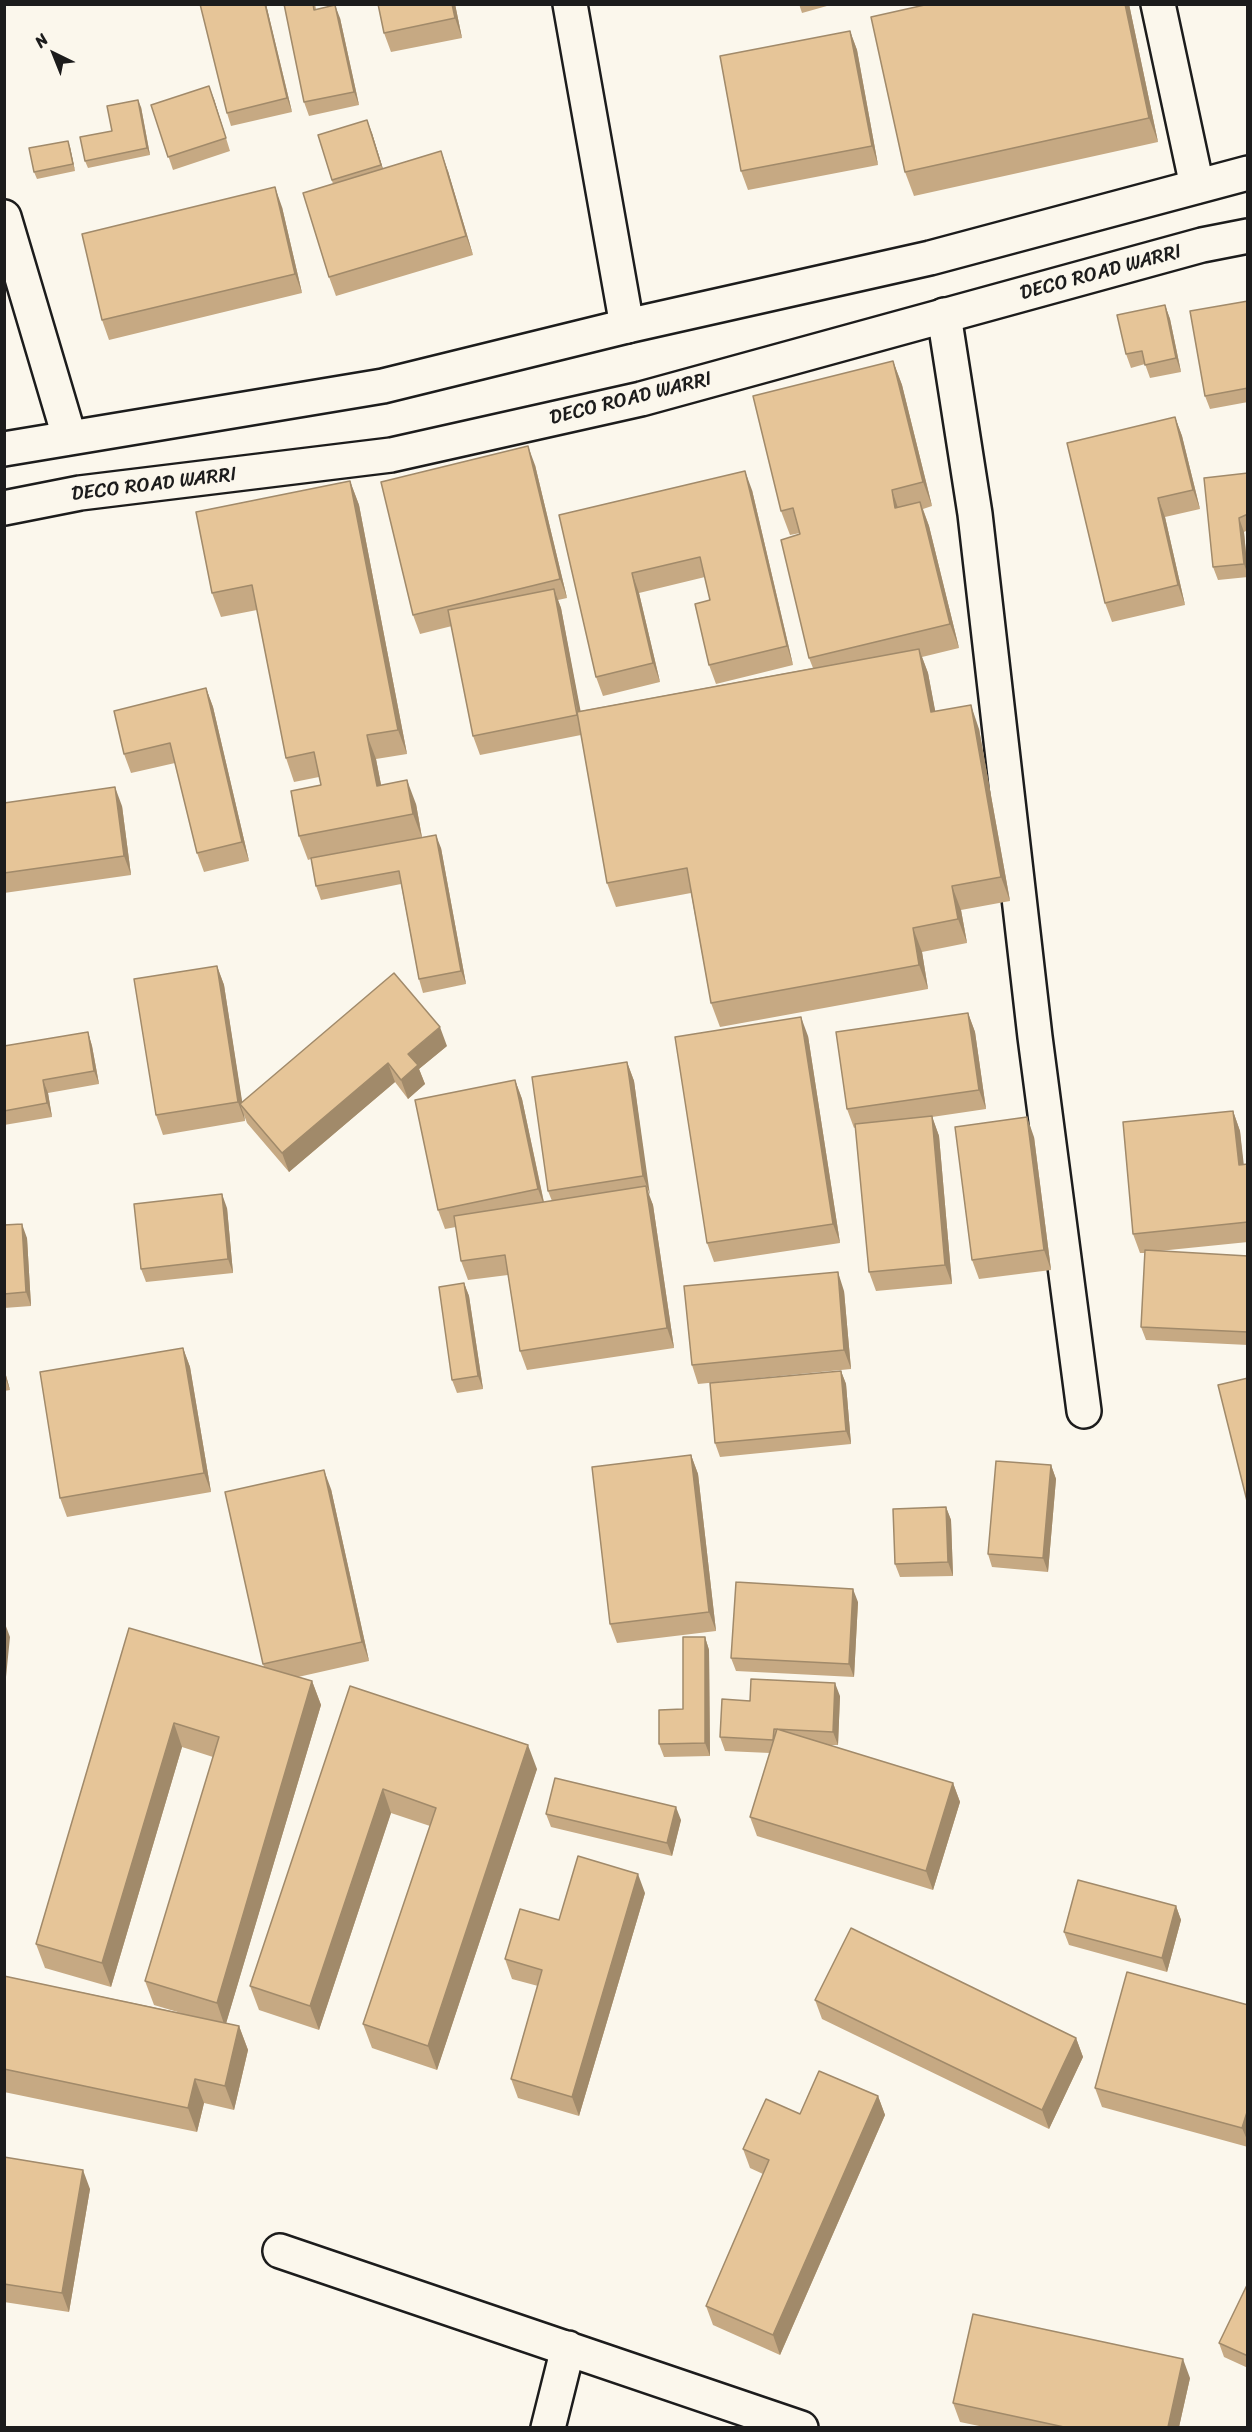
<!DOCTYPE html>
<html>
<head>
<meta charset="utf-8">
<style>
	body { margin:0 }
	#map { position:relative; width:1252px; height:2432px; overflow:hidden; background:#fbf7ec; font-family:Sriracha,sans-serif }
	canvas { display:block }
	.frame { position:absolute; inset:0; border:6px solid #1c1c1c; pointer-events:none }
	.north { position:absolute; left:24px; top:24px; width:60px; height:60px; -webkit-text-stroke:4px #fbf7ec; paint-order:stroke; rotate:317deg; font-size:16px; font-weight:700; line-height:24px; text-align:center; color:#1c1c1c }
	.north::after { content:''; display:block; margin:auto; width:21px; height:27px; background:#1c1c1c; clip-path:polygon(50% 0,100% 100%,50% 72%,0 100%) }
</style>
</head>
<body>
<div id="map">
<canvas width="1252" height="2432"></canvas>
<div class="frame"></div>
<div class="north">N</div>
</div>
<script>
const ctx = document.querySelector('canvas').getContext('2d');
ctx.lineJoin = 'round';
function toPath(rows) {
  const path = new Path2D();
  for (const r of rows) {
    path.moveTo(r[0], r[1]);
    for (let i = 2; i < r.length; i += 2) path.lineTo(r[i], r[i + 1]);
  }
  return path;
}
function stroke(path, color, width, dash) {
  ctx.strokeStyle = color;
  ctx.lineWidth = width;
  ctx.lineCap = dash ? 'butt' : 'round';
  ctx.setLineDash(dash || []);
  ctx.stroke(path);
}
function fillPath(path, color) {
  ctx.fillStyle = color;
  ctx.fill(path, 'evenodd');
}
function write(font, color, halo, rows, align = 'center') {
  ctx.font = font + ' Sriracha,sans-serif';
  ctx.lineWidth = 6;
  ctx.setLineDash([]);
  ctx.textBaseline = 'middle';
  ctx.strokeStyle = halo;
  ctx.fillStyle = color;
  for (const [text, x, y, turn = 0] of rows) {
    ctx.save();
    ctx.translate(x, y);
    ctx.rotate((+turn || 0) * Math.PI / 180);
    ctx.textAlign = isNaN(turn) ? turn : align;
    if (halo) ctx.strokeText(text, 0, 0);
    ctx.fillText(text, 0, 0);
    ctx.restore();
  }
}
const minor = toPath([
	[570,4,627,326],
	[1158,4,1197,186],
	[4,217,69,436],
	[944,315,975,514,1035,1037,1084,1411],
	[280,2251,801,2428],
	[548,2428,568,2348]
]);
const secondary = toPath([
	[4,449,383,386,627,326,930,258,1248,173],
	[4,508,80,493,391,455,641,399,1202,245,1248,236]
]);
const wall = toPath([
	[200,4,266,4,292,112,231,126,227,113],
	[284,4,315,4,316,9,340,18,359,105,309,116,304,102],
	[378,4,455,4,462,38,391,52,384,33],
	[799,4,834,4,802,13],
	[924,4,1129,4,1158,142,914,196,905,172],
	[850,31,857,50,878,165,748,190,741,171],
	[214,99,230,151,173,170,151,105],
	[141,107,150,155,88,168,85,161,112,131],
	[372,133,383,169,448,171,473,255,336,296,329,277,333,184,318,135],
	[70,147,75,171,37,179,34,172],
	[282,207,302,293,109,340,102,320],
	[1248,301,1248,402,1210,409,1205,396],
	[1165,305,1170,319,1181,372,1150,378,1145,364,1131,368,1126,354],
	[893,361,902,385,932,506,923,509,929,526,959,648,922,657,928,673,935,711,979,729,1010,901,961,910,967,943,922,952,928,989,720,1027,711,1003,691,893,616,907,607,883,581,735,480,755,473,736,452,626,420,634,413,615,535,465,567,598,558,600,561,608,580,711,813,668,809,658,800,534,800,533,790,535,781,511],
	[1175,417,1182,436,1200,509,1165,517,1185,605,1112,622,1105,603],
	[1248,473,1248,530,1244,532,1248,577,1218,580,1213,567],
	[350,481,359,505,407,754,376,759,381,785,416,804,422,837,441,848,466,984,423,993,419,979,401,884,321,900,316,886,311,859,308,860,299,836,321,785,319,777,294,782,286,758,257,610,221,617,212,593],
	[752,490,793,665,716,684,709,665,710,600,705,577,639,593,660,682,603,696,596,677,559,515],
	[206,688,213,707,249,861,204,872,197,853,175,763,131,773,124,754],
	[4,803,122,806,131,875,4,893],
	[217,966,224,985,242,1103,447,1046,419,1069,425,1084,408,1099,395,1082,289,1172,247,1123,244,1115,245,1121,163,1135,156,1115],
	[968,1013,975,1032,986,1109,932,1117,939,1136,952,1284,876,1291,869,1272,856,1127,854,1128,847,1109],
	[88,1032,92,1046,99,1084,48,1093,52,1117,4,1125,4,1046],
	[808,1036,840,1243,714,1262,707,1243],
	[627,1062,634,1081,649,1196,653,1205,674,1348,527,1370,520,1351,508,1275,468,1280,461,1261,456,1227,445,1229,438,1210,515,1080,522,1099,544,1202,552,1201,548,1191],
	[1233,1111,1240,1131,1243,1164,1248,1164,1248,1242,1159,1251,1248,1256,1248,1345,1146,1340,1141,1327,1145,1253,1140,1253,1133,1234],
	[1034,1137,1051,1270,979,1279,972,1260],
	[227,1208,233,1273,146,1282,141,1269],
	[4,1225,27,1238,31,1306,4,1308],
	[464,1283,469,1296,483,1389,457,1393,452,1380],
	[844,1291,851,1369,698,1384,692,1365],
	[183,1348,190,1367,211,1492,67,1517,60,1498],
	[4,1368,10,1390,4,1391],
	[841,1371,846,1384,851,1444,720,1457,715,1443],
	[691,1455,698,1474,716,1631,617,1643,610,1624],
	[1051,1465,1056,1479,1048,1572,992,1567,988,1554],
	[331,1489,369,1661,298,1677,312,1681,321,1705,226,2023,239,2026,248,2050,234,2110,204,2103,197,2132,4,2092,4,1976,181,2013,154,2005,145,1981,213,1757,182,1747,111,1987,45,1968,36,1944,129,1628,264,1667,263,1664],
	[946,1507,951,1520,953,1576,900,1577,895,1564],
	[858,1602,854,1677,736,1671,731,1658],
	[705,1637,709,1650,710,1756,664,1757,659,1744,683,1709],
	[350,1686,537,1769,437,2070,372,2048,363,2024,430,1826,391,1813,319,2030,259,2010,250,1986],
	[840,1696,838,1745,828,1745,953,1783,960,1802,933,1890,757,1836,750,1817,770,1753,725,1751,720,1737,750,1701],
	[546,1814,681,1820,672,1856,551,1827],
	[645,1893,579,2116,518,2098,511,2079,538,1986,512,1979,505,1959,559,1920],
	[1176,1906,1181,1920,1167,1972,1069,1945,1064,1932],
	[815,2000,1076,2038,1083,2057,1049,2129,822,2019],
	[1248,2005,1248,2147,1102,2107,1095,2088],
	[878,2096,885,2115,780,2355,713,2325,706,2306,763,2174,750,2168,743,2149,800,2114],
	[4,2157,90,2189,69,2312,4,2302],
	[1248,2283,1248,2368,1224,2357,1219,2343],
	[1190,2378,1179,2427,984,2427,960,2422,953,2403]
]);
const shadedWall = toPath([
	[265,4,266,4,292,112,287,98],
	[452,4,455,4,462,38,455,18],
	[1125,4,1129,4,1158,142,1149,118],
	[335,5,340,18,359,105,354,92],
	[850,31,857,50,878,165,872,146],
	[209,86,214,99,230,151,226,138],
	[138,100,141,107,150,155,147,148],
	[367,120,372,133,386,179,381,165],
	[68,141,70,147,75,171,73,164],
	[441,151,448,171,473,255,466,236],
	[275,187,282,207,302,293,295,274],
	[1165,305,1170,319,1181,372,1176,358],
	[893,361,902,385,932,506,923,482],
	[1175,417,1182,436,1200,509,1193,490],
	[528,446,535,465,567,598,560,579],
	[745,471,752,490,793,665,787,646],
	[350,481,359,505,407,754,398,730],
	[892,490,900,514,895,508],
	[1158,498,1165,517,1185,605,1178,585],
	[920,502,929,526,959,648,950,624],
	[1239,518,1244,532,1248,575,1244,564],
	[632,573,639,593,660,682,653,663],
	[554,589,561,608,585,734,578,715],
	[919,649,928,673,940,736,931,712],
	[206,688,213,707,249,861,242,842],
	[971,705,979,729,1010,901,1001,877],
	[367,735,376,759,386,810,377,786],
	[407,780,416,804,422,838,413,814],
	[115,787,122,806,131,875,124,856],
	[436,835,441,848,466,984,461,971],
	[952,886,961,910,967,943,958,919],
	[913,928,922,952,928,989,919,965],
	[217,966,224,985,243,1107,240,1104,244,1115,245,1121,238,1102],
	[968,1013,975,1032,986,1109,979,1090],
	[801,1017,808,1036,840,1243,833,1224],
	[440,1027,447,1046,419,1069,425,1084,408,1099,401,1080,408,1054],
	[88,1032,92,1046,99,1084,94,1071],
	[627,1062,634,1081,650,1195,643,1176],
	[388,1063,395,1082,289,1172,282,1153],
	[43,1080,48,1093,52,1117,47,1103],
	[515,1080,522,1099,545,1208,538,1189],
	[1233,1111,1240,1131,1246,1184,1239,1165],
	[932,1116,939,1136,952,1284,945,1265],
	[1027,1117,1034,1137,1051,1270,1044,1250],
	[646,1186,653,1205,674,1348,667,1328],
	[222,1194,227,1208,233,1273,228,1259],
	[22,1224,27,1238,31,1306,26,1292],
	[838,1272,844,1291,851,1369,844,1350],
	[464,1283,469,1296,483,1389,478,1376],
	[183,1348,190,1367,211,1492,204,1473],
	[4,1368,10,1390,4,1375],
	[841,1371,846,1384,851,1444,846,1431],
	[691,1455,698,1474,716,1631,709,1612],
	[1051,1465,1056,1479,1048,1572,1043,1558],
	[324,1470,331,1489,369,1661,362,1642],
	[946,1507,951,1520,953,1576,948,1562],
	[853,1589,858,1602,854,1677,849,1664],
	[4,1621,10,1637,4,1697],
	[705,1637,709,1650,710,1756,705,1743],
	[312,1681,321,1705,225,2027,217,2003],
	[835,1683,840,1696,838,1745,833,1732],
	[174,1723,182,1747,111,1987,102,1963],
	[528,1745,537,1769,437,2070,428,2046],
	[953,1783,960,1802,933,1890,926,1871],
	[383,1789,391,1813,319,2030,310,2006],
	[676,1807,681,1820,672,1856,667,1843],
	[638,1874,645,1893,579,2116,572,2097],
	[1176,1906,1181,1920,1167,1972,1162,1958],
	[239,2026,248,2050,234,2110,225,2086],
	[1076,2038,1083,2057,1049,2129,1042,2110],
	[195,2079,204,2103,197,2132,188,2108],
	[878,2096,885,2115,780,2355,773,2335],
	[1248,2109,1248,2142,1242,2128],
	[83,2170,90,2189,69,2312,62,2293],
	[1183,2359,1190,2378,1179,2427,1168,2427]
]);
const building = toPath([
	[200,4,265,4,287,98,227,113,200,4],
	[284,4,313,4,314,10,335,5,354,92,304,102,284,4],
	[378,4,452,4,455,18,384,33,378,4],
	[929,4,1125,4,1149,118,905,172,871,17,929,4],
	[850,31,872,146,741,171,720,56,850,31],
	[209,86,226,138,168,157,151,105,209,86],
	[138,100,147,148,85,161,80,137,112,131,107,106,138,100],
	[367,120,381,165,332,180,318,135,367,120],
	[68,141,73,164,34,172,29,148,68,141],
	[441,151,466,236,329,277,303,193,441,151],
	[275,187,295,274,102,320,82,234,275,187],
	[1248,301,1248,388,1205,396,1190,311,1248,301],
	[1165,305,1176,358,1145,365,1142,351,1126,354,1117,315,1165,305],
	[893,361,923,482,892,490,895,508,920,502,950,624,809,658,781,540,800,534,793,508,781,511,753,396,893,361],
	[1175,417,1193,490,1158,498,1178,585,1105,603,1067,443,1175,417],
	[528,446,560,579,413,615,381,482,528,446],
	[745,471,787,646,709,665,695,604,710,600,700,557,632,573,653,663,596,677,559,515,745,471],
	[1248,473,1248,514,1239,518,1244,564,1213,567,1204,478,1248,473],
	[350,481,398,730,367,735,377,786,407,780,413,814,299,836,291,791,321,785,314,752,286,758,252,585,212,593,196,512,350,481],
	[554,589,577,715,473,736,448,610,554,589],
	[919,649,931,712,971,705,1001,877,952,886,958,919,913,928,919,965,711,1003,687,868,607,883,577,712,919,649],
	[206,688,242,842,197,853,170,743,124,754,114,711,206,688],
	[115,787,124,856,4,873,4,803,115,787],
	[436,835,461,971,419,979,399,871,316,886,311,858,436,835],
	[217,966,238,1102,156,1115,134,979,217,966],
	[394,973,440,1027,408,1054,418,1065,401,1080,388,1063,282,1153,240,1104,394,973],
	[968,1013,979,1090,847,1109,836,1032,968,1013],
	[801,1017,833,1224,707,1243,675,1037,801,1017],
	[88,1032,94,1071,43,1080,47,1103,4,1111,4,1046,88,1032],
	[627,1062,643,1176,548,1191,532,1077,627,1062],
	[515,1080,538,1189,438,1210,415,1100,515,1080],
	[1233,1111,1239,1165,1248,1164,1248,1222,1133,1234,1123,1122,1233,1111],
	[932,1116,945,1265,869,1272,855,1124,932,1116],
	[1027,1117,1044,1250,972,1260,955,1127,1027,1117],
	[646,1186,667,1328,520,1351,505,1255,461,1261,454,1216,646,1186],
	[222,1194,228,1259,141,1269,134,1204,222,1194],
	[22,1224,26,1292,4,1294,4,1225,22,1224],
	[1145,1250,1248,1256,1248,1332,1141,1327,1145,1250],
	[838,1272,844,1350,692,1365,684,1286,838,1272],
	[464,1283,478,1376,452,1380,439,1287,464,1283],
	[183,1348,204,1473,60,1498,40,1372,183,1348],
	[841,1371,846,1431,715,1443,710,1383,841,1371],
	[1248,1378,1248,1505,1218,1385,1248,1378],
	[691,1455,709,1612,610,1624,592,1467,691,1455],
	[996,1461,1051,1465,1043,1558,988,1554,996,1461],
	[324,1470,362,1642,263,1664,225,1492,324,1470],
	[946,1507,948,1562,895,1564,893,1509,946,1507],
	[736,1582,853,1589,849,1664,731,1658,736,1582],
	[129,1628,312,1681,217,2003,145,1981,219,1737,174,1723,102,1963,36,1944,129,1628],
	[683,1637,705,1637,705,1743,659,1744,659,1710,683,1709,683,1637],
	[751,1679,835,1683,833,1732,774,1729,773,1740,720,1737,722,1699,750,1701,751,1679],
	[350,1686,528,1745,428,2046,363,2024,436,1808,383,1789,310,2006,250,1986,350,1686],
	[777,1729,953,1783,926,1871,750,1817,777,1729],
	[555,1778,676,1807,667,1843,546,1814,555,1778],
	[578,1856,638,1874,572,2097,511,2079,542,1970,505,1959,520,1909,559,1920,578,1856],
	[1078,1880,1176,1906,1162,1958,1064,1932,1078,1880],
	[851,1928,1076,2038,1042,2110,815,2000,851,1928],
	[1127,1972,1248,2005,1248,2109,1242,2128,1095,2088,1127,1972],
	[4,1976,239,2026,225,2086,195,2079,188,2108,4,2069,4,1976],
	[819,2071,878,2096,773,2335,706,2306,769,2160,743,2149,766,2099,800,2114,819,2071],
	[4,2157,83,2170,62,2293,4,2284,4,2157],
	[1248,2283,1248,2356,1219,2343,1248,2283],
	[973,2314,1183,2359,1168,2427,1064,2427,953,2403,973,2314]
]);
const streetNames = [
	["DECO ROAD WARRI",1101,273,-15],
	["DECO ROAD WARRI",631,399,-14],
	["DECO ROAD WARRI",154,485,-7]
];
stroke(minor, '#1c1c1c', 38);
stroke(secondary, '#1c1c1c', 38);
stroke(minor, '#fbf7ec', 33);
stroke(secondary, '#fbf7ec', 33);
fillPath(wall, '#c6a983');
fillPath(shadedWall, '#a18a6a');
fillPath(building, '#e6c598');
stroke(building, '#a18a6a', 1.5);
write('20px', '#1c1c1c', '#fbf7ec', streetNames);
</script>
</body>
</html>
